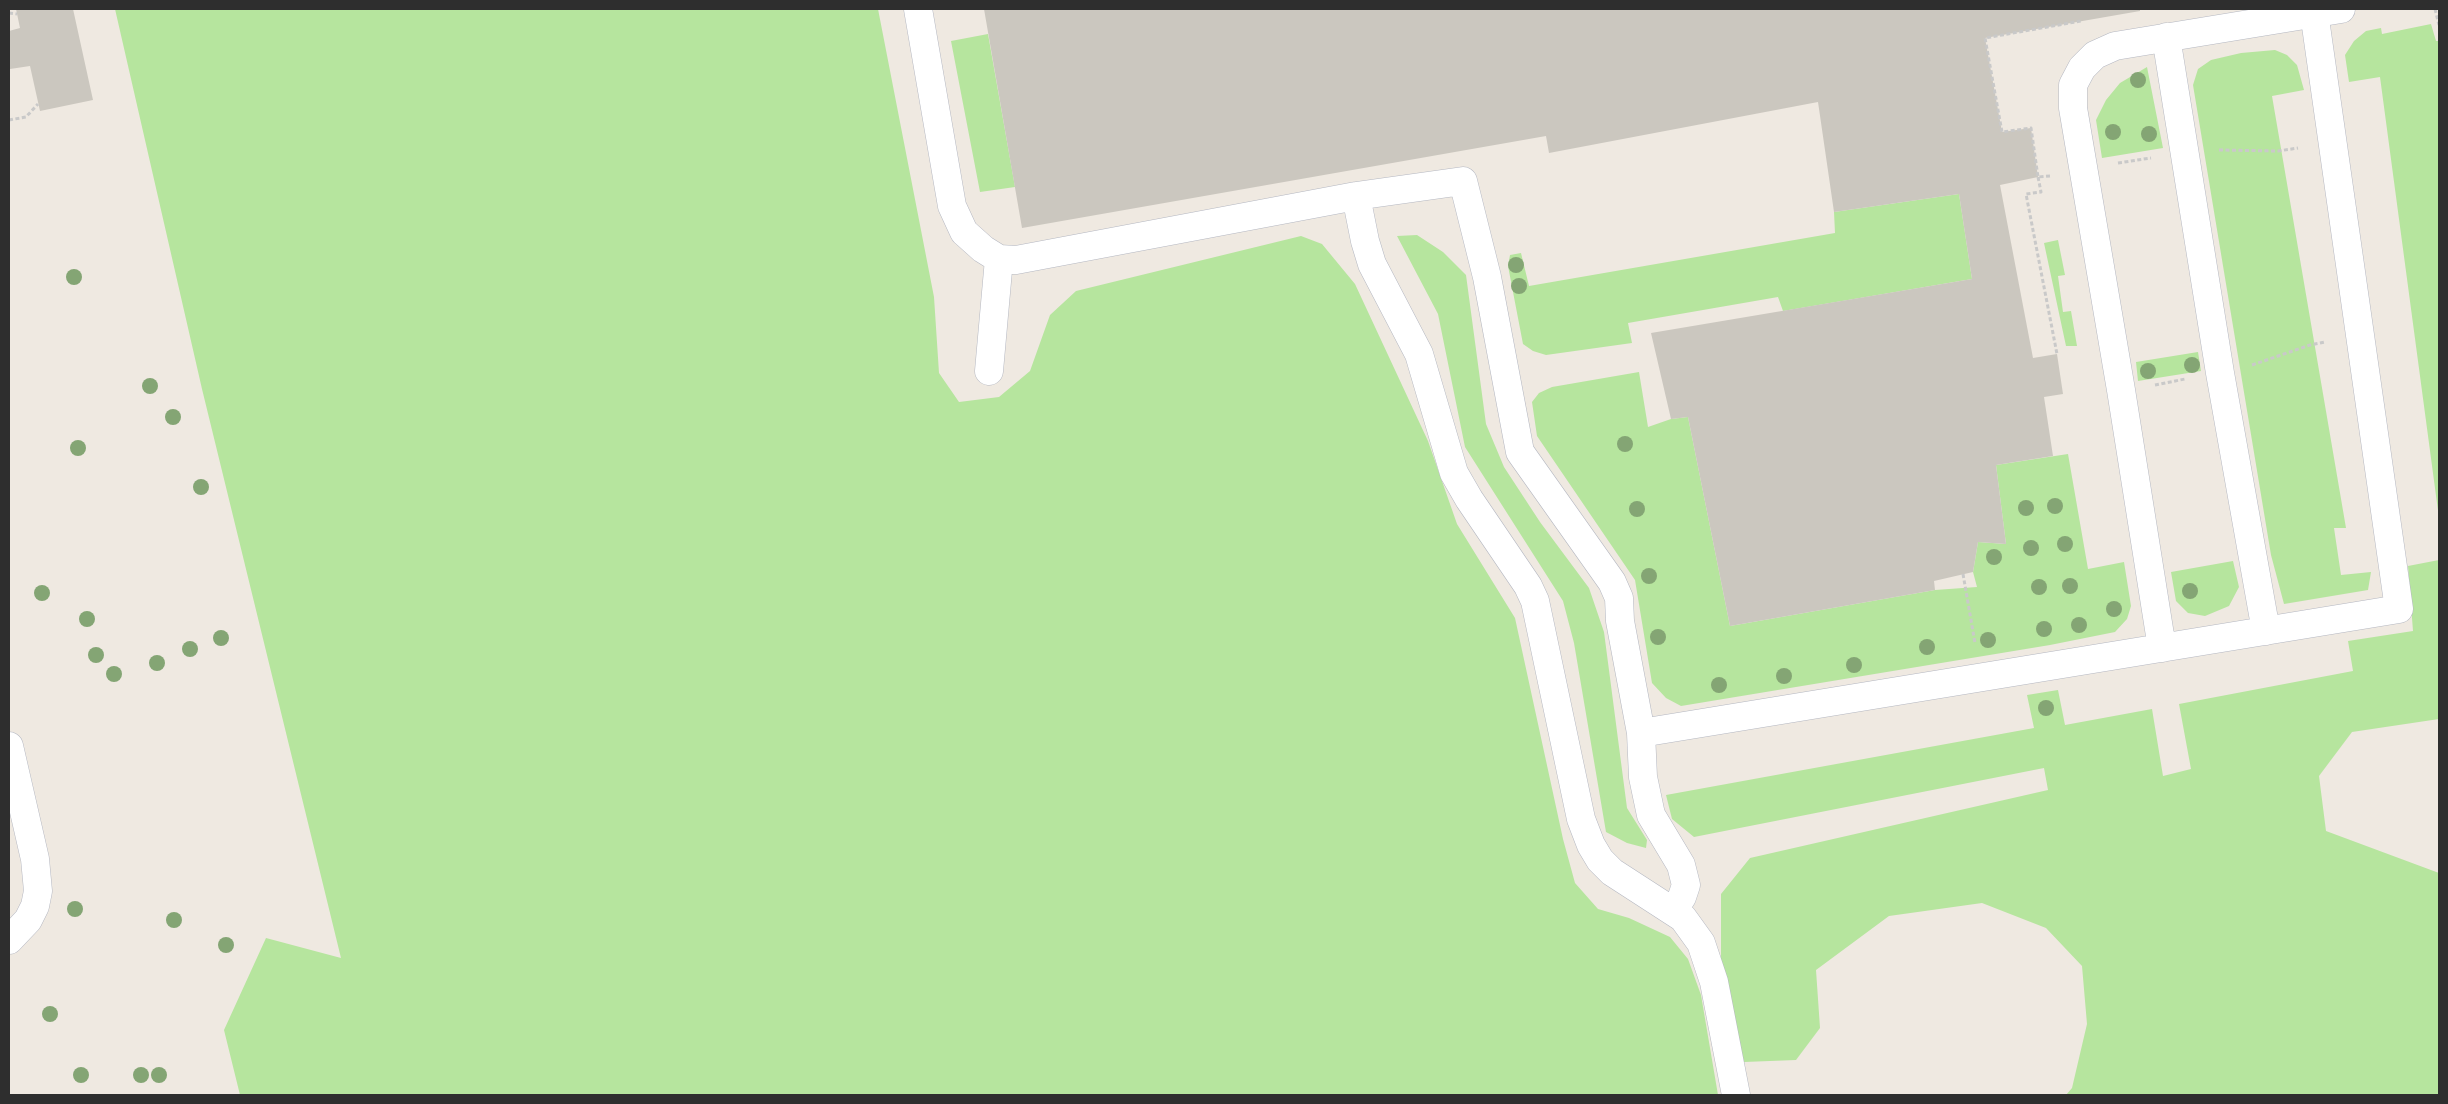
<!DOCTYPE html>
<html>
<head>
<meta charset="utf-8">
<style>
	body { margin:0 }
	#map { position:relative; width:2448px; height:1104px; overflow:hidden; background:#efe9e1; font-family:"Fira Sans",sans-serif }
	canvas { display:block }
	.frame { position:absolute; inset:0; border:10px solid #2e2e2e; pointer-events:none }
</style>
</head>
<body>
<div id="map">
<canvas width="2448" height="1104"></canvas>
<div class="frame"></div>
</div>
<script>
const ctx = document.querySelector('canvas').getContext('2d');
ctx.lineJoin = 'round';
function fillPath(path, color) {
  ctx.fillStyle = color;
  ctx.fill(path, 'evenodd');
}
function toPath(rows) {
  const path = new Path2D();
  for (const r of rows) {
    path.moveTo(r[0], r[1]);
    for (let i = 2; i < r.length; i += 2) path.lineTo(r[i], r[i + 1]);
  }
  return path;
}
function stroke(path, color, width, dash) {
  ctx.strokeStyle = color;
  ctx.lineWidth = width;
  ctx.lineCap = dash ? 'butt' : 'round';
  ctx.setLineDash(dash || []);
  ctx.stroke(path);
}
const green = toPath([
	[115,9,878,9,934,297,939,373,959,402,999,397,1030,371,1050,315,1076,291,1301,236,1322,244,1355,284,1428,441,1457,524,1515,618,1563,839,1575,883,1598,909,1629,918,1670,937,1688,959,1701,995,1718,1095,240,1095,224,1030,266,938,341,958,202,389],
	[2431,24,2436,41,2439,41,2439,518,2380,77,2349,82,2345,55,2354,41,2366,31,2381,28,2382,34],
	[988,34,1015,187,980,192,951,41],
	[2275,50,2287,55,2297,65,2304,90,2272,96,2346,528,2334,528,2341,575,2371,572,2368,590,2284,604,2271,555,2193,85,2198,69,2211,60,2241,53],
	[2147,67,2163,148,2102,158,2096,120,2106,100,2120,83],
	[1959,194,1972,279,1783,311,1778,297,1628,323,1632,343,1546,355,1533,351,1523,344,1508,266,1510,255,1521,253,1529,286,1835,233,1834,212],
	[1417,235,1443,252,1466,275,1486,424,1504,467,1540,522,1589,588,1604,632,1627,808,1647,840,1646,848,1627,843,1606,832,1574,643,1563,601,1465,447,1438,314,1397,236],
	[2058,240,2065,275,2058,276,2063,312,2071,311,2077,346,2066,346,2044,243],
	[2198,352,2201,371,2138,381,2136,362],
	[1639,372,1648,427,1671,419,1688,417,1730,626,1935,590,1977,587,1973,572,1978,542,2006,544,1996,465,2068,454,2088,569,2124,562,2131,606,2127,619,2115,632,2050,645,1681,706,1666,698,1652,683,1635,580,1537,436,1532,402,1539,393,1552,387],
	[2439,560,2439,719,2352,732,2319,776,2326,831,2439,873,2439,1095,2066,1095,2072,1088,2087,1024,2082,966,2046,928,1982,903,1889,916,1816,970,1820,1028,1796,1060,1744,1062,1721,971,1721,894,1750,858,2048,790,2044,768,1694,837,1672,819,1666,795,2034,728,2027,695,2058,690,2065,725,2152,709,2163,776,2191,769,2179,704,2353,671,2348,641,2413,631,2408,566],
	[2233,561,2239,587,2229,606,2205,616,2188,613,2176,601,2171,572]
]);
const building = toPath([
	[16,9,73,9,93,100,40,111,30,66,10,69,9,31,20,28],
	[984,9,2140,9,2140,11,1985,38,2002,132,2031,128,2038,177,2000,185,2033,358,2057,354,2063,394,2044,397,2053,456,1996,465,2006,544,1978,542,1973,572,1934,581,1935,590,1730,626,1688,417,1671,419,1651,333,1972,279,1959,194,1834,212,1818,102,1549,153,1546,136,1022,228]
]);
const path = toPath([
	[2435,9,2439,25],
	[9,13,17,14],
	[9,120,26,117,38,104],
	[2219,150,2278,151,2298,148],
	[2118,163,2151,158],
	[2050,176,2038,177,2031,128,2002,132,1985,38,2081,21],
	[2038,177,2041,192,2026,194,2057,354],
	[2252,365,2310,345,2325,342],
	[2155,385,2185,379],
	[1963,574,1975,643]
]);
const minor = toPath([
	[918,9,952,206,964,232,983,249,999,259,1016,260,1356,196,1463,181,1487,277,1520,452,1612,582,1619,598,1620,621,1641,733,2399,609,2314,12],
	[2166,37,2220,373,2266,631],
	[1356,196,1365,241,1372,264,1419,354,1454,473,1469,499,1528,586,1535,601,1581,819,1591,845,1600,860,1612,872,1683,918,1701,943,1714,982,1736,1095],
	[989,371,999,259],
	[2162,648,2121,390,2073,108,2073,85,2082,68,2095,55,2115,46,2341,9],
	[1641,733,1643,777,1651,815,1681,865,1686,885,1682,897,1673,911],
	[9,746,35,859,38,891,35,906,28,920,9,940]
]);
const trees = [
	[2138,80],
	[2113,132],
	[2149,134],
	[1516,265],
	[74,277],
	[1519,286],
	[2192,365],
	[2148,371],
	[150,386],
	[173,417],
	[1625,444],
	[78,448],
	[201,487],
	[2055,506],
	[2026,508],
	[1637,509],
	[2065,544],
	[2031,548],
	[1994,557],
	[1649,576],
	[2070,586],
	[2039,587],
	[2190,591],
	[42,593],
	[2114,609],
	[87,619],
	[2079,625],
	[2044,629],
	[1658,637],
	[221,638],
	[1988,640],
	[1927,647],
	[190,649],
	[96,655],
	[157,663],
	[1854,665],
	[114,674],
	[1784,676],
	[1719,685],
	[2046,708],
	[75,909],
	[174,920],
	[226,945],
	[50,1014],
	[81,1075],
	[141,1075],
	[159,1075]
];
fillPath(green, '#b6e59e');
fillPath(building, '#cbc7bf');
stroke(minor, '#b4b7c1', 29);
stroke(path, '#c9c9c9', 3, [4, 2.5]);
stroke(minor, '#fff', 28);
ctx.fillStyle = '#84a574';
for (const [x, y] of trees) {
  ctx.beginPath();
  ctx.arc(x, y, 8, 0, 2 * Math.PI);
  ctx.fill();
}
</script>
</body>
</html>
